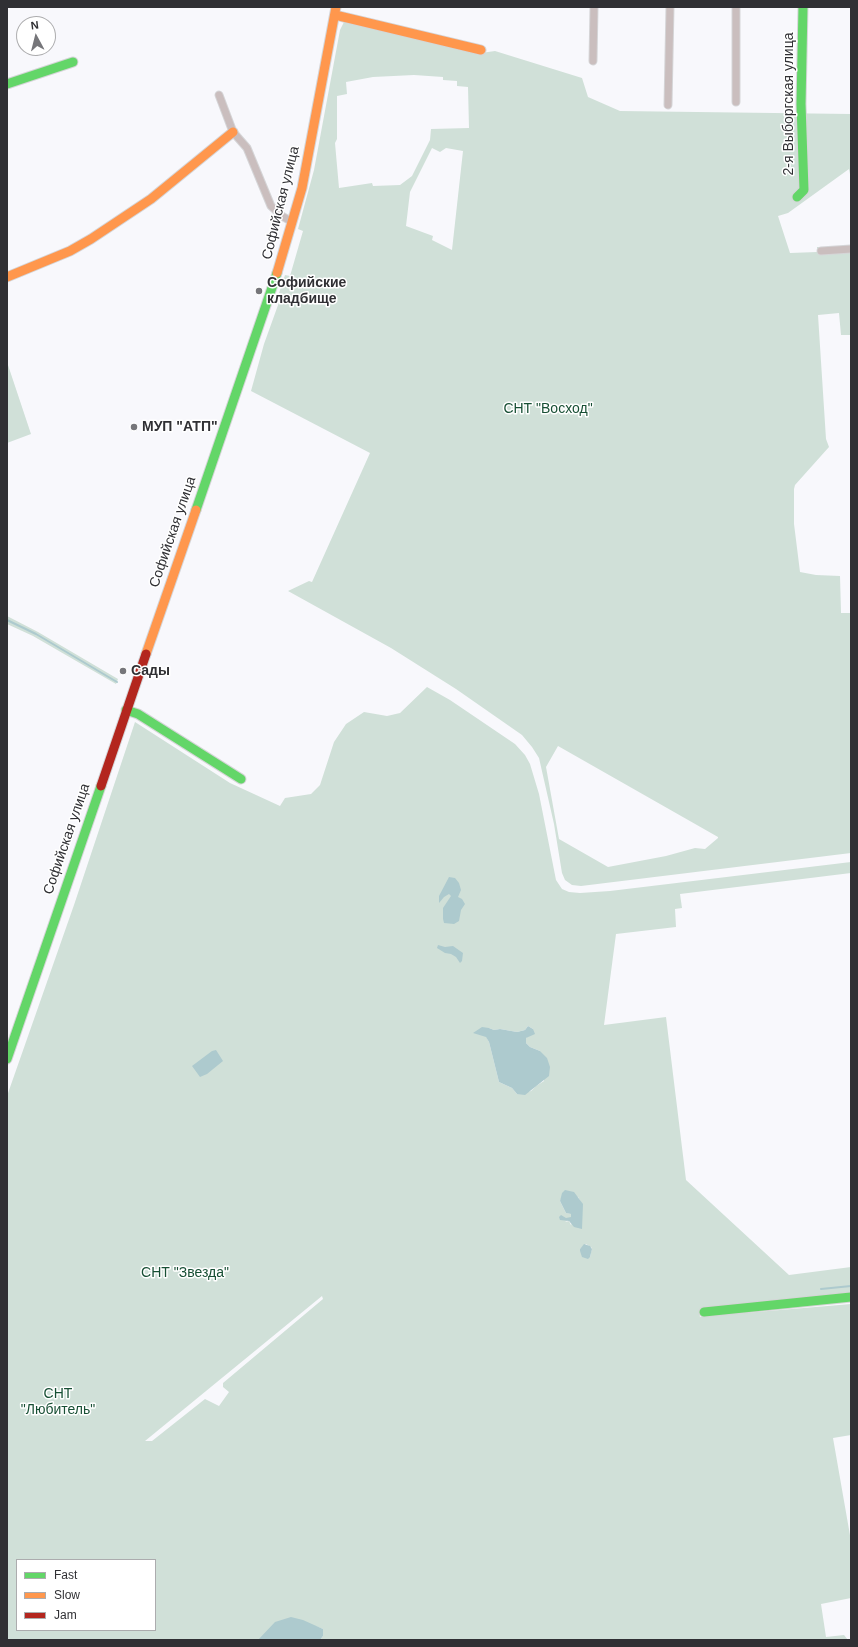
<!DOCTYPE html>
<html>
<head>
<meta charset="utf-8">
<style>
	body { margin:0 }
	#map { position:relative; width:858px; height:1647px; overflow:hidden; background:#f8f8fc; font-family:Arial,sans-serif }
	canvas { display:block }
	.frame { position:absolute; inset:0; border:8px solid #303034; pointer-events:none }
	.legend { position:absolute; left:16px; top:1559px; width:140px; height:72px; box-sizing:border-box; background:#fff; border:1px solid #acacae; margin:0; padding:5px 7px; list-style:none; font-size:12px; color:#303034 }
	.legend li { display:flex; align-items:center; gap:8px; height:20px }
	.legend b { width:20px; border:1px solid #acacae }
	.north { position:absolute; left:16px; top:16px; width:40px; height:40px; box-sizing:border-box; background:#fff; border:1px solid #acacae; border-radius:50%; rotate:353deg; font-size:11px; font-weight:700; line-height:16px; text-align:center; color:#303034 }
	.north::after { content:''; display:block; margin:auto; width:14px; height:18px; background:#76767a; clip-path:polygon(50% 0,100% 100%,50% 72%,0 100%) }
</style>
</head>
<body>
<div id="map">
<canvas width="858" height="1647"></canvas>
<div class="frame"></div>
<ul class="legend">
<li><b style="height:5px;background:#63d668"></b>Fast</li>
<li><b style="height:5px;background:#ff974d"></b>Slow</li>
<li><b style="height:5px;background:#b3261e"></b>Jam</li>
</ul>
<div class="north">N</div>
</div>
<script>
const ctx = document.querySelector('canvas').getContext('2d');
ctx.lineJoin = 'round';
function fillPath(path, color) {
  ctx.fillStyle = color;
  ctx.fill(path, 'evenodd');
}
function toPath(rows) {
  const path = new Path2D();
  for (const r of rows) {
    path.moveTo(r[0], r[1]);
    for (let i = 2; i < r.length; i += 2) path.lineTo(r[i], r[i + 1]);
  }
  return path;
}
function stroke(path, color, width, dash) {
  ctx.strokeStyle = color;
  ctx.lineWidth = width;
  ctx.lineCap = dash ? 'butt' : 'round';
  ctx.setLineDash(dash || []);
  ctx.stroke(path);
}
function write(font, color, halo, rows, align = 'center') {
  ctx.font = font + ' Arial,sans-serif';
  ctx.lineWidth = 3;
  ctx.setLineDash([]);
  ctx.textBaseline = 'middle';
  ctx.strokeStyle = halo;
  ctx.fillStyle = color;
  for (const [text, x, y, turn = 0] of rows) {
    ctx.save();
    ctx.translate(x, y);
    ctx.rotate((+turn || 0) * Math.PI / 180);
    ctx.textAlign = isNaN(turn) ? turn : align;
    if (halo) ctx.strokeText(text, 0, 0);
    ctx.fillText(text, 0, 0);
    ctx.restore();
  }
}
const green = toPath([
	[349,21,481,53,495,51,582,78,588,97,620,111,851,114,851,179,849,169,788,213,778,216,790,253,817,252,817,247,851,247,851,335,841,335,839,313,818,315,826,439,829,447,795,485,794,489,794,524,800,572,816,575,840,576,841,613,851,613,851,853,581,886,572,885,565,880,562,873,554,824,539,758,532,747,522,735,456,689,391,648,288,591,309,581,312,582,370,453,251,391,264,344,282,294,279,293,285,275,290,276,303,231,298,229,314,170,340,30,344,22],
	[414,75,443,77,443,80,457,81,457,86,468,87,469,128,431,129,430,140,412,176,400,185,373,186,372,183,339,188,335,143,337,139,337,96,347,94,346,82,373,77],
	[432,148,440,152,446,148,463,151,452,250,432,240,433,236,406,226,410,192],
	[558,746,718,837,718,838,705,849,695,848,666,856,608,867,559,839,546,767],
	[7,362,31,434,7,443],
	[7,616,38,632,118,679,116,684,33,636,7,624],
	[427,687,450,700,515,744,525,755,530,764,539,794,556,880,562,889,569,892,580,893,610,891,851,862,851,873,680,894,682,908,675,909,676,927,616,934,604,1025,666,1017,686,1180,789,1275,851,1267,851,1292,705,1308,699,1311,700,1317,709,1316,851,1304,851,1435,833,1438,851,1541,851,1598,821,1604,826,1637,844,1635,848,1640,320,1640,323,1636,323,1629,315,1626,258,1640,7,1640,7,1096,74,905,135,722,230,783,280,806,285,798,311,794,320,785,334,742,346,724,364,712,387,716,400,713],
	[528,1026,533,1029,526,1038,526,1043,530,1047,540,1051,544,1081,536,1086,531,1091,517,1094,512,1088,499,1082,489,1042,486,1036,489,1028,494,1030,500,1029,517,1032,525,1030],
	[578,1197,582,1204,571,1225,569,1221,565,1222,571,1218,572,1214,566,1213,560,1201,561,1199],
	[586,1244,592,1248,590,1257,580,1251,580,1249],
	[322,1296,323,1299,223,1383,223,1387,229,1392,219,1406,205,1399,152,1441,145,1441],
	[17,1560,155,1560,155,1630,17,1630]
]);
const water = toPath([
	[449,877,455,878,459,883,461,890,458,897,462,899,465,904,461,910,459,921,454,924,444,923,443,919,443,908,451,896,449,894,444,897,439,903,439,896],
	[438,945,445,947,453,946,463,953,462,961,460,963,456,957,451,954,445,953,437,948],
	[528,1026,533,1029,535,1034,526,1038,526,1043,530,1047,540,1051,547,1058,550,1067,549,1076,525,1095,517,1094,512,1088,499,1082,489,1042,486,1037,473,1033,482,1027,489,1028,494,1030,500,1029,517,1032,525,1030],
	[216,1050,223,1061,207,1074,200,1077,192,1066,212,1051],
	[565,1190,574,1192,583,1204,582,1229,574,1227,569,1221,560,1220,559,1217,561,1215,566,1218,571,1217,571,1214,566,1213,560,1201,562,1193],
	[584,1244,590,1246,592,1249,590,1257,588,1259,582,1257,580,1251,580,1249],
	[291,1617,303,1620,323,1629,323,1636,320,1640,258,1640,275,1622]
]);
const stream = toPath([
	[7,620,36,634,117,682],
	[821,1289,851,1286]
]);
const street = toPath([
	[593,61,594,7],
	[219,95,233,132,247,148,271,206,282,216,292,222],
	[736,102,736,7],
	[668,105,670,7],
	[821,251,851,249]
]);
const fast = toPath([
	[7,84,73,62],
	[797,197,804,190,801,104,803,7],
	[196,510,277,273],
	[126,710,138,714,241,779],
	[7,1059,101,786],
	[704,1312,851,1297]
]);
const slow = toPath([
	[335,15,481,50],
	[277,273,302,188,336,7],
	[7,277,70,251,91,239,151,199,233,132],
	[146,654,196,510]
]);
const jam = toPath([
	[101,786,146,654]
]);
const markers = [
	[259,291,4,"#76767a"],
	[134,427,4,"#76767a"],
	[123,671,4,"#76767a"]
];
const streetNames = [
	["2-я Выборгская улица",789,104,-90],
	["Софийская улица",281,203,-76],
	["Софийская улица",173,532,-71],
	["Софийская улица",67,839,-71]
];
const poiNames = [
	["Софийские",267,283],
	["кладбище",267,299],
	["МУП \"АТП\"",142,427],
	["Сады",131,671]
];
const parkNames = [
	["СНТ \"Восход\"",548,409],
	["СНТ \"Звезда\"",185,1273],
	["СНТ",58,1394],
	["\"Любитель\"",58,1410]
];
fillPath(green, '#d0e0d8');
fillPath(water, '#adcace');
stroke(stream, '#adcace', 2);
stroke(street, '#d5d5d7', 9);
stroke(fast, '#d5d5d7', 11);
stroke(slow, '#d5d5d7', 11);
stroke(jam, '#d5d5d7', 11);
stroke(street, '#cabebe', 7);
stroke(fast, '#63d668', 9);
stroke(slow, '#ff974d', 9);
stroke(jam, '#b3261e', 9);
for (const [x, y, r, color] of markers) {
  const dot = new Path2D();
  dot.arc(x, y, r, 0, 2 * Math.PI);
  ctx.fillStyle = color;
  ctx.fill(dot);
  stroke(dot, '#fff', 1.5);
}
write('14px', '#303034', '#fff', streetNames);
write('bold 14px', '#303034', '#fff', poiNames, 'left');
write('14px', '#174f34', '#fff', parkNames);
</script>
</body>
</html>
